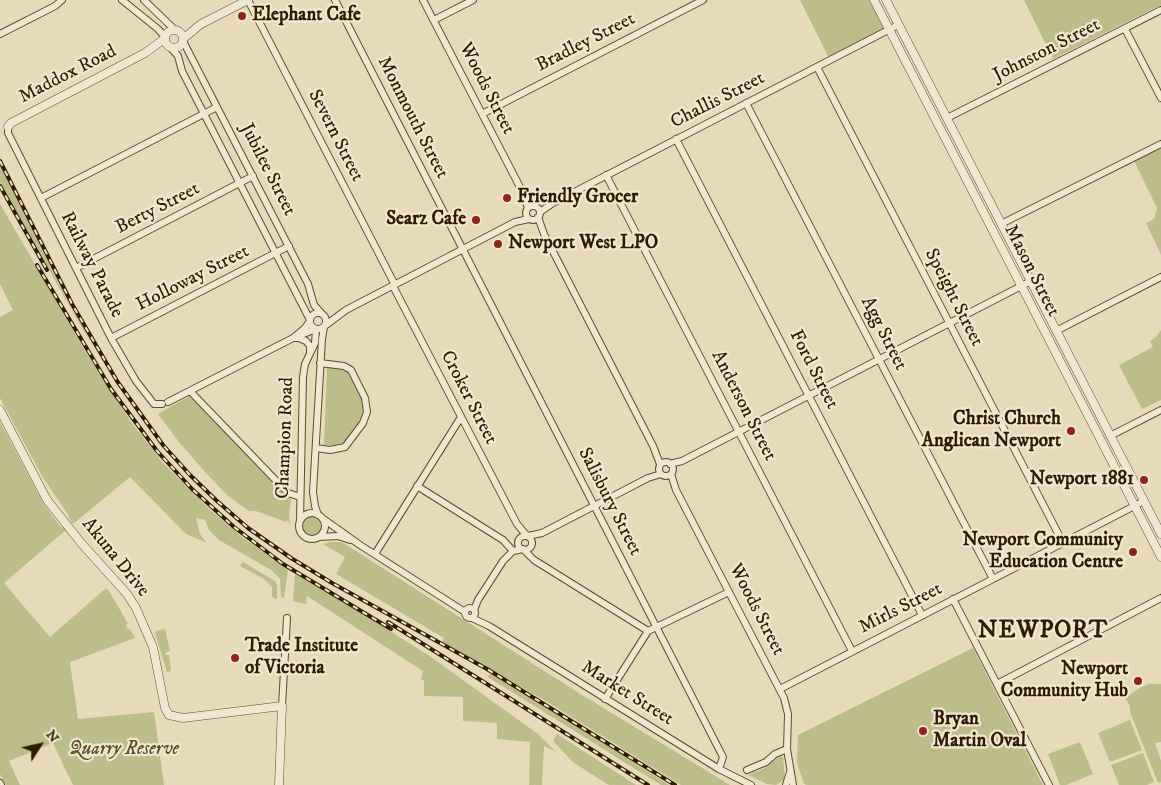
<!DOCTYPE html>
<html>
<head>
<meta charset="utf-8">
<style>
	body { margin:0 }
	#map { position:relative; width:1161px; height:785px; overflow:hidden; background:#e6daba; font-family:"IM FELL DW Pica",serif }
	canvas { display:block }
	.north { position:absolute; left:15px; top:720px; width:50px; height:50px; -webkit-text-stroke:4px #efe7d2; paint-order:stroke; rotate:55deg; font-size:14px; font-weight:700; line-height:20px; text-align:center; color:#321b00 }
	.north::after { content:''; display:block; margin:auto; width:18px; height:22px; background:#321b00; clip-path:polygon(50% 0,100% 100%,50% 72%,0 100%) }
</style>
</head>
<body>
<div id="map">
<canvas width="1161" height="785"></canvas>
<div class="north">N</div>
</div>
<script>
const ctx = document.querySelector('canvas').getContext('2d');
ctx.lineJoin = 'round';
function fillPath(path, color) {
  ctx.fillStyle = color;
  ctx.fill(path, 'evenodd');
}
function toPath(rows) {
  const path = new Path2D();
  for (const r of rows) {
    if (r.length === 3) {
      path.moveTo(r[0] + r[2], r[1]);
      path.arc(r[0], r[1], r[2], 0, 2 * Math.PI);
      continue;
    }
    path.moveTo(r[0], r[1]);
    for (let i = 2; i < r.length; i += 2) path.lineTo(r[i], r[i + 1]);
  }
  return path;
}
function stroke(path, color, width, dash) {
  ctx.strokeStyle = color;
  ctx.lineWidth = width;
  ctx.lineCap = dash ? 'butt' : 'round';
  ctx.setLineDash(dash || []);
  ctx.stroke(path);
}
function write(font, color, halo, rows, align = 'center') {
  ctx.font = font + ' "IM FELL DW Pica",serif';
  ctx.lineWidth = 4.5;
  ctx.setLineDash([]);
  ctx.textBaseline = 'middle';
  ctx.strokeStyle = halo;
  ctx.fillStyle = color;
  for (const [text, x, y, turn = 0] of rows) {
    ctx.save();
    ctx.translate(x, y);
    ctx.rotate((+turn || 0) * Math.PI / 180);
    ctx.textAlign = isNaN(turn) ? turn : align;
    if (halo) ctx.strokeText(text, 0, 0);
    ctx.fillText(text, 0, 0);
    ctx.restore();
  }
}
const green = toPath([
	[800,0,869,0,885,31,829,58],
	[1024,0,1161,0,1161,5,1053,59],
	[1161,149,1161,255,1146,223,1154,219,1157,208,1134,161],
	[0,165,69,304,130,403,82,328,8,197,0,182],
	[0,204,91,361,131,422,163,463,208,508,241,536,288,570,284,598,281,597,280,579,271,570,219,540,209,530,205,520,196,518,200,534,207,543,186,534,130,477,73,524,70,520,69,516,42,476,0,398,0,317,13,310,0,284],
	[1161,330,1161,400,1142,409,1119,365,1153,347,1150,341,1156,337],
	[327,366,347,369,363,396,363,417,346,443,342,445,324,445],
	[189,396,291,500,289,515,290,525,287,520,286,522,256,511,249,511,228,496,206,473,179,442,158,414],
	[0,422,43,503,59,525,66,530,4,583,50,637,106,588,109,591,123,615,128,624,126,625,128,630,130,629,135,638,70,662,78,719,154,712,164,785,73,785,53,743,9,761,20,785,6,785,0,774],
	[312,526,10],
	[331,542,341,542,348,546,582,695,730,785,681,785,549,703,442,642,444,638,336,574,345,557,323,544],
	[243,562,275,581,277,585,277,599,272,597,272,587,264,579,240,566],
	[295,574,357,610,431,657,538,734,556,752,544,746,542,785,529,785,530,742,497,739,497,723,463,721,463,697,424,696,424,681,421,679,423,671,307,596,306,604,293,601],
	[165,629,170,651,165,653,166,655,169,655,171,671,167,672,155,633,156,631],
	[973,648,1043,785,806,785,804,783,797,763,798,735],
	[490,673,617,751,669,785,661,785,528,702,488,677],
	[1149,684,1161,684,1161,742,1155,743,1161,761,1161,782,1158,783,1130,712,1130,706,1125,698,1140,688],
	[1130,720,1142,750,1110,762,1098,733],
	[557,734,636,785,609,785,574,763,553,741],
	[1080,742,1093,774,1066,785,1060,785,1048,754],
	[1143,753,1154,782,1147,785,1119,785,1111,765],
	[780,756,783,757,785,779,776,785,767,784,748,775,763,769]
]);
const minor = toPath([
	[122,0,158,29,165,37],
	[144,0,175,30],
	[248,0,395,285],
	[335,0,723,757,719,769],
	[423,0,522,191,528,208],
	[434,20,473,0],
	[1125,29,1161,98],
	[0,34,55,6,62,0],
	[183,41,308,284,314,305,322,314],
	[171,48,178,56,182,71,310,320],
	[817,67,1063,543],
	[746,103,993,579],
	[482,114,703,0],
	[947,118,1161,10],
	[8,127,8,133,111,338,136,381,154,404,162,404],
	[676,139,922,615],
	[606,175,852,651],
	[41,198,217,107],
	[533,213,7],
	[540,212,553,203,898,25],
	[538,217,544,234,653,446,660,464],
	[1001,224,1161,144],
	[76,268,253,176],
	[393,286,517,524,527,536],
	[318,321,8],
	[326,325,346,310,515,222,529,219],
	[1056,331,1161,277],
	[297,337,315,329],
	[111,338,289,246],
	[293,338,299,338,306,341,310,346,310,352],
	[190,391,288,493,300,497],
	[168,402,293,338,305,328,310,321],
	[1110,436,1161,410],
	[316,448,330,450,345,447,363,423,367,412,365,398,351,370,344,366,320,363],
	[666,469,7],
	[670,464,682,461,1031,281],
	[671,474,676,490,784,698,788,714,787,749,793,785],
	[417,486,503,540,513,551],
	[312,526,13],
	[318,515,315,506,313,492,322,339,324,327],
	[322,518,360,545,465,612],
	[300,521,303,377,305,364,315,343,316,329],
	[525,543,7],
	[528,536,542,533,648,478,661,474],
	[319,537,338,536,350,540],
	[524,550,534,560,648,631],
	[375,554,461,417],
	[953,599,1049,785],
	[470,613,5],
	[474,610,478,600,503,561,513,551,523,549],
	[472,618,489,626,719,769,751,785],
	[997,684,1161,598],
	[780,689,1144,501],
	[605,699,648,631,729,592],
	[282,706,287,618],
	[747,770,766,762,775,754,787,749],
	[0,783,1,785],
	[786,785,790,772]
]);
const tertiary = toPath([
	[874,0,1161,557],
	[886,0,1161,534],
	[174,39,9],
	[183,39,201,24,248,0],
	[8,127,11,123,145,53,164,39],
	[0,410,47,500,82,544,127,594,136,608,153,647,165,708,169,715,183,718,282,706,279,785]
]);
const rail = toPath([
	[0,161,72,304,117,381,163,445,190,475,217,501,248,528,291,558,332,583,487,669,675,785],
	[0,186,47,270],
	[37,265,111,389,157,451,192,489,234,527,283,564,391,629],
	[388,622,648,785]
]);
const markers = [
	[242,16,5,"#8f2418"],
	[507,198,5,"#8f2418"],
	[476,220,5,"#8f2418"],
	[498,244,5,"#8f2418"],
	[1071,431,5,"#8f2418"],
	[1144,480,5,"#8f2418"],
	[1133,552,5,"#8f2418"],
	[235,658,5,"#8f2418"],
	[1138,681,5,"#8f2418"],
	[923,731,5,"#8f2418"]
];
const poiNames = [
	["Elephant Cafe",252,16],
	["Friendly Grocer",517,198],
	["Searz Cafe",466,220,"right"],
	["Newport West LPO",508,244],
	["Christ Church",1061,420,"right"],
	["Anglican Newport",1061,442,"right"],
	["Newport 1881",1134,480,"right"],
	["Newport Community",1123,541,"right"],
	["Education Centre",1123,563,"right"],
	["Trade Institute",245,647],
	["of Victoria",245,669],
	["Newport",1128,670,"right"],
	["Community Hub",1128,692,"right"],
	["Bryan",933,720],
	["Martin Oval",933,742]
];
const streetNames = [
	["Bradley Street",586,43,-27],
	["Johnston Street",1047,51,-27],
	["Maddox Road",68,75,-27],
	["Woods Street",486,89,63],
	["Challis Street",718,101,-27],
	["Monmouth Street",412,118,63],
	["Severn Street",335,136,63],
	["Jubilee Street",267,170,63],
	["Berty Street",158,209,-27],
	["Railway Parade",91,265,63],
	["Mason Street",1031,271,63],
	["Holloway Street",193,279,-27],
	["Speight Street",953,298,63],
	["Agg Street",883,334,63],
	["Ford Street",813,370,63],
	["Croker Street",468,398,63],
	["Anderson Street",743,406,63],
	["Champion Road",286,438,-88],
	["Salisbury Street",609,502,63],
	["Akuna Drive",115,558,51],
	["Mirls Street",901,609,-27],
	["Woods Street",756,610,63],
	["Market Street",627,694,32]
];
const parkNames = [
	["Quarry Reserve",124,750]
];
const districtNames = [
	["NEWPORT",1043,632]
];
fillPath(green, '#bcbd8b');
stroke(minor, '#5f4b2e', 8);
stroke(tertiary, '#5f4b2e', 9);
stroke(minor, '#efe7d2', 6);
stroke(tertiary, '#efe7d2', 8);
stroke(rail, '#321b00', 4);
stroke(rail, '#efe7d2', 2, [5.5]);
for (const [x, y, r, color] of markers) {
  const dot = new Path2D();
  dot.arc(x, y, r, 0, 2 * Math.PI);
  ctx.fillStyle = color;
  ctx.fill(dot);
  stroke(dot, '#efe7d2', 2);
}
write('bold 19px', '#321b00', '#efe7d2', poiNames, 'left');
write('19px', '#321b00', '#efe7d2', streetNames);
write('italic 19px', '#5b4c2a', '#efe7d2', parkNames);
ctx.letterSpacing = '1px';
write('bold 24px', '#321b00', '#efe7d2', districtNames);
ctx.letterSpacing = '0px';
</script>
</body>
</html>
